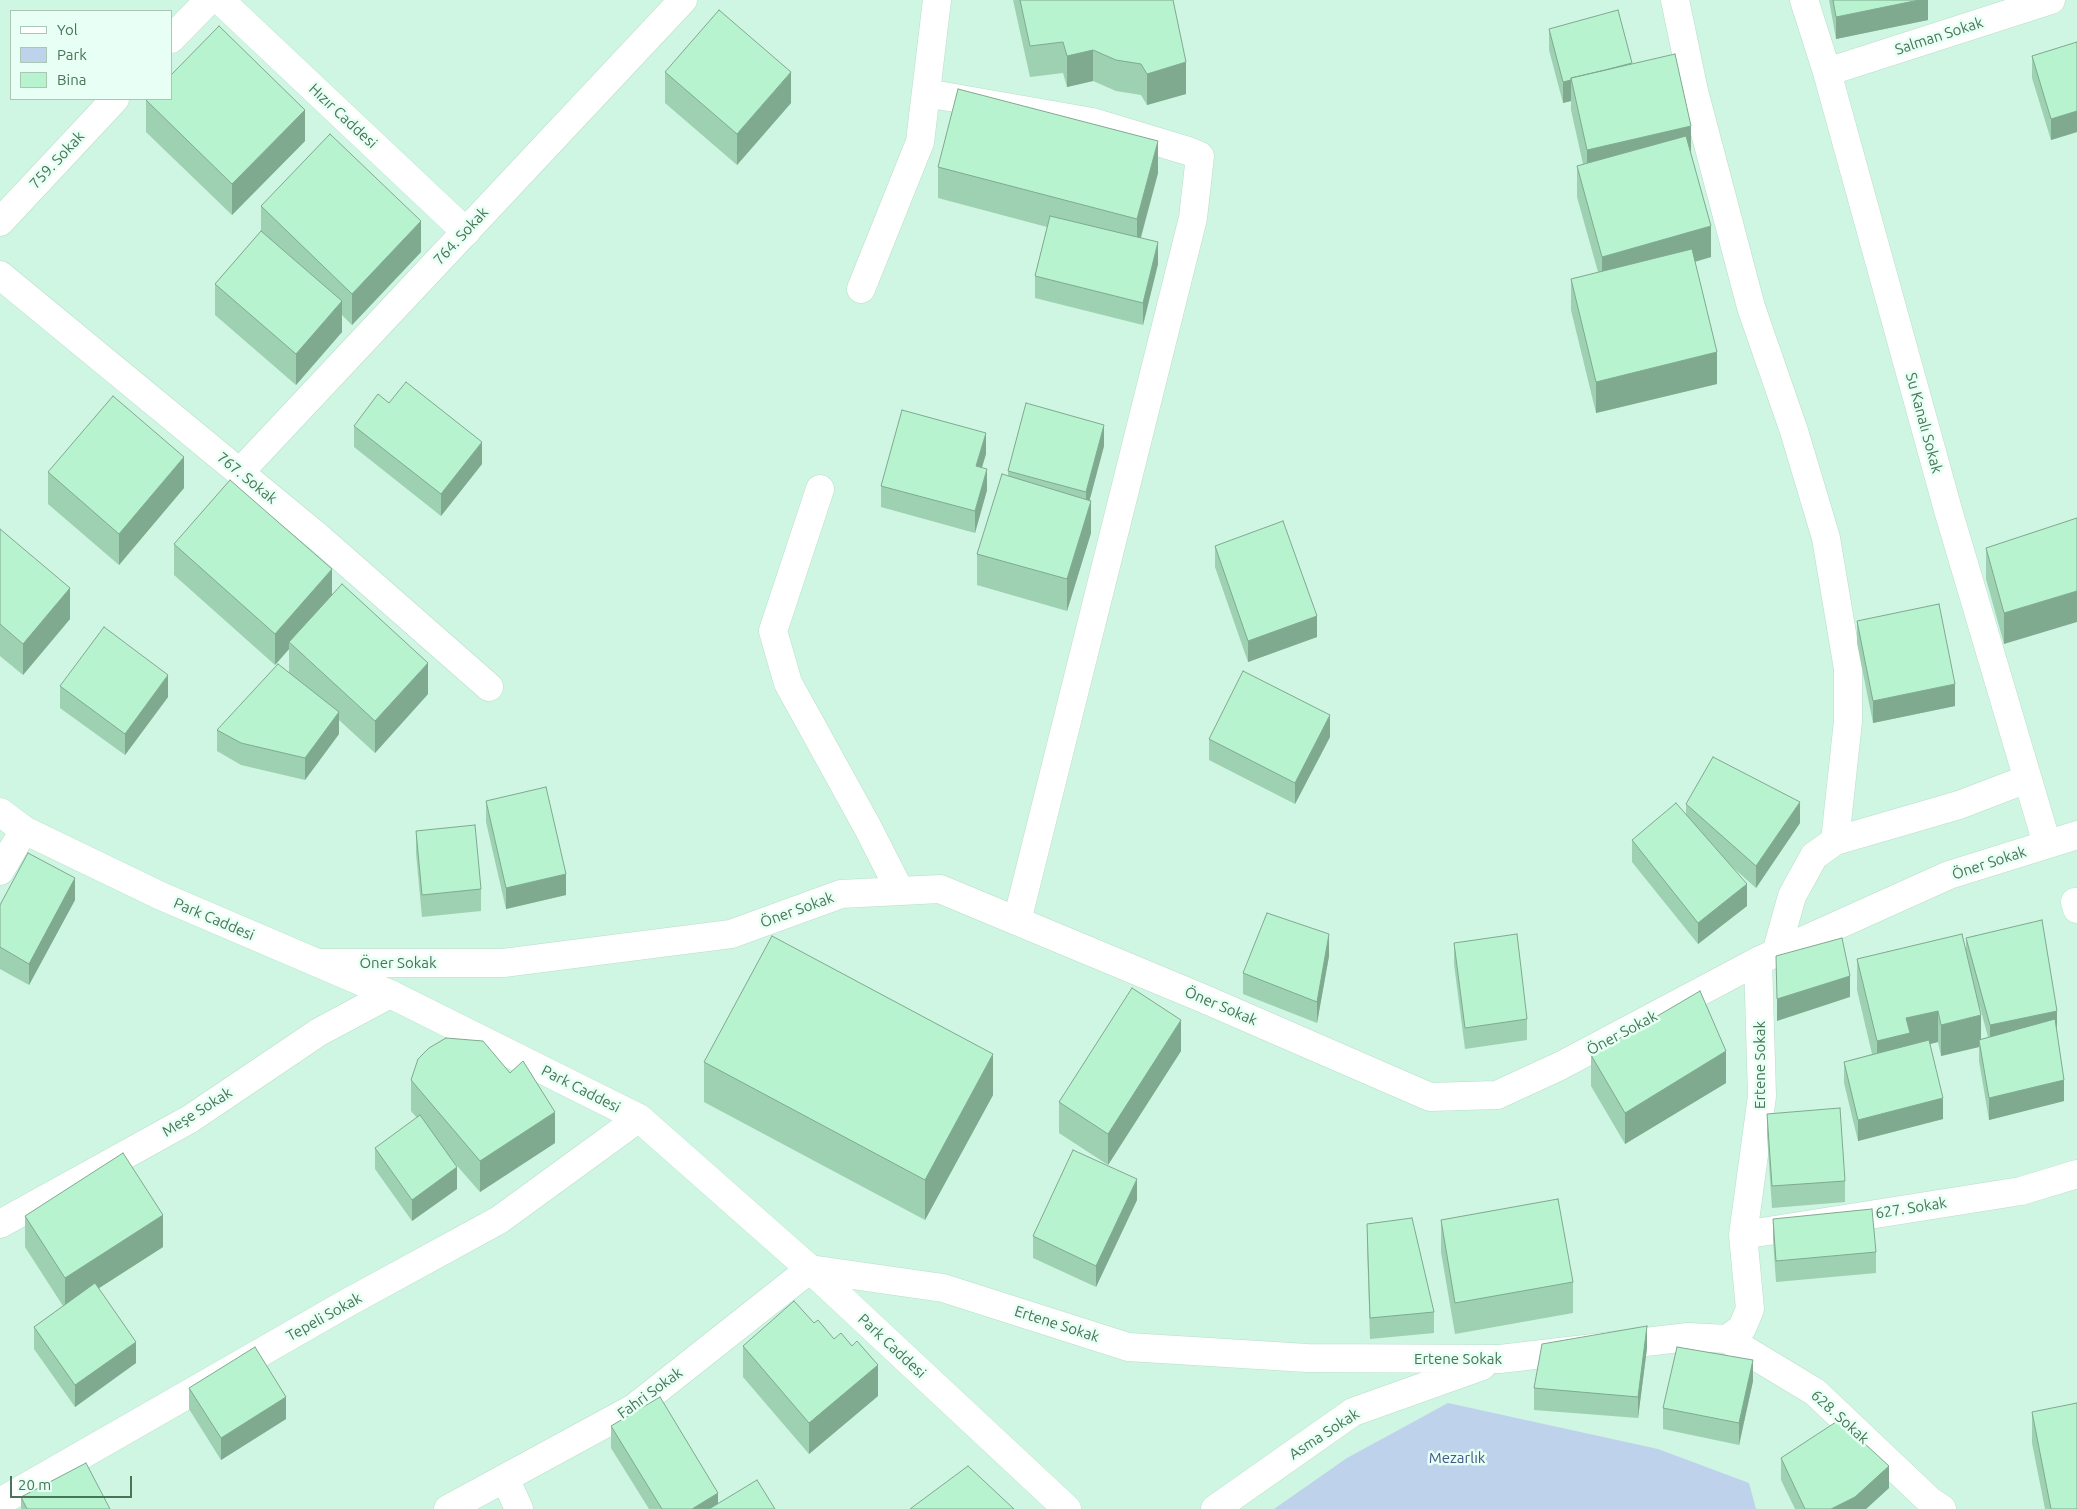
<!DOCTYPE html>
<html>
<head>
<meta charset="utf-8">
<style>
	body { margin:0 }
	#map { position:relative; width:2077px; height:1509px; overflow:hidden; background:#e1fdf1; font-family:Ubuntu,sans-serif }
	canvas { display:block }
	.legend { position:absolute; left:10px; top:10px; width:162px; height:90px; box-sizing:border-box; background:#e8fff5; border:1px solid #a8c8b5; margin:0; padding:6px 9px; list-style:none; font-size:15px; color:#477556 }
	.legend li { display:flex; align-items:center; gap:10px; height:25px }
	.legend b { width:25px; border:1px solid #a8c8b5 }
	.scale { position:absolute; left:10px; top:1476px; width:122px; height:22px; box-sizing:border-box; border:2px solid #477556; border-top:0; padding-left:6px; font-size:15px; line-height:18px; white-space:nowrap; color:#477556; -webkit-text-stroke:4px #e8fff5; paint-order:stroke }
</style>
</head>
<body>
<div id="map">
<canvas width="2077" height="1509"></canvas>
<ul class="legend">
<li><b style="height:6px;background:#fff"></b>Yol</li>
<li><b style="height:14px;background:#bfd2eb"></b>Park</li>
<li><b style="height:14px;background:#b7f3ce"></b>Bina</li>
</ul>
<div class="scale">20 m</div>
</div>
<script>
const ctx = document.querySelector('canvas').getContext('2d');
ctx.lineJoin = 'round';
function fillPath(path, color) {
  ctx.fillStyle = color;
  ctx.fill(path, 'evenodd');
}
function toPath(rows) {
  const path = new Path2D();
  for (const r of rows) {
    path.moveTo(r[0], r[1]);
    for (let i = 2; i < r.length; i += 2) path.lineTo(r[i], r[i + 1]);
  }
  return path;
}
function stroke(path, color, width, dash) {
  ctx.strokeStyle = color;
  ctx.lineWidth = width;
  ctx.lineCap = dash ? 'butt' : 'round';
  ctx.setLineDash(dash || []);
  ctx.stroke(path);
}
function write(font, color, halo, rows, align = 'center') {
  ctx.font = font + ' Ubuntu,sans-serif';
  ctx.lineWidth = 5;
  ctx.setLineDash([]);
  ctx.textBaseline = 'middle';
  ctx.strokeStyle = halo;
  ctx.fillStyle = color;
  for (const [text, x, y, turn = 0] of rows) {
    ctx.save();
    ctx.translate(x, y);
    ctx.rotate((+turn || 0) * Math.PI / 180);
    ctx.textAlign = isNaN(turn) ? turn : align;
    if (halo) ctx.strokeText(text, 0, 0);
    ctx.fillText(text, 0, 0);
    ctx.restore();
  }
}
const residential = toPath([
	[0,0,2077,0,2077,1509,0,1509],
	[11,11,171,11,171,99,11,99]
]);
const green = toPath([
	[1448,1403,1658,1449,1749,1483,1756,1509,1274,1509,1347,1458]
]);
const street = toPath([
	[1675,0,1694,91,1751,307,1794,431,1826,538,1848,669,1848,721,1835,841,1814,856,1792,896,1776,953],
	[1804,0,1827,72,1948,510,2047,844],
	[171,39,209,0],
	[1827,72,2051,0],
	[926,93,1092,122,1188,151,1200,156,1193,218,1017,921],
	[0,222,115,99],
	[0,275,317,536,489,687],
	[861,289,920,142,937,0],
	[240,472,683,0],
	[820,489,773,631,788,683,868,828,900,891],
	[1835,841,1959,805,2027,779],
	[0,871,24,830],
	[321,963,503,963,731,934,841,894,940,889,1202,998,1430,1097,1497,1095,1560,1066,1758,961,1949,875,2077,835],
	[0,1224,190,1119,319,1032,390,994],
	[1743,1235,2021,1191,2077,1174],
	[1727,1339,1815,1392,1930,1501,1942,1509],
	[505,1478,519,1509],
	[0,1502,347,1303,499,1220,639,1118],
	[448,1509,634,1408,810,1269,943,1288,1128,1347,1307,1358,1500,1359,1688,1337,1727,1339,1742,1328,1750,1309,1743,1235,1762,1096,1758,961],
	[1215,1509,1353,1412,1482,1366]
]);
const secondary = toPath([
	[220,0,466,232],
	[0,812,24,830,161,896,390,994,639,1118,810,1269,1067,1509],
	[2075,902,2077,909]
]);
const wall = toPath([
	[1013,0,1173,0,1186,94,1147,105,1141,95,1116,91,1093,81,1067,87,1063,73,1030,77],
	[1829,0,1928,0,1928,20,1836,39],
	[1549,29,1632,64,1691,154,1711,257,1695,262,1717,384,1596,413,1571,310,1571,279,1598,272,1577,197,1577,166,1583,164,1571,110,1571,101,1563,103,1549,50],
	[2077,42,2077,132,2051,140,2032,78,2032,56],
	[665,72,791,103,737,165,665,103],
	[146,100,305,141,232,215,146,132],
	[938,167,1158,173,1141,238,1158,264,1143,325,1035,298,1035,276,1047,227,938,198],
	[261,206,421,252,352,325,342,315,342,332,296,385,215,315,215,284,261,231],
	[389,403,482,464,441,516,354,447,354,426],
	[1104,446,1089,501,1091,533,1067,611,977,585,977,554,1008,476,1008,471],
	[986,454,982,467,987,490,975,533,881,507,881,486],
	[48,472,184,488,119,565,48,504],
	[2077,518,2004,644,1986,579,1986,548],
	[0,529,70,619,23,675,0,656],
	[174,544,332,595,428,694,375,753,339,720,339,734,305,780,241,765,217,751,217,730,289,672,289,649,275,665,174,575],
	[1215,546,1317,637,1248,662,1215,567],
	[1857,621,1955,706,1873,723,1857,643],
	[60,686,168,697,125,755,60,708],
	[1330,737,1295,804,1209,760,1209,739],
	[486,801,566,895,506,909,486,822],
	[1686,804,1800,823,1756,888,1729,864,1747,906,1698,944,1632,862,1632,840,1686,814],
	[416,831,481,889,481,911,422,917,416,853],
	[75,900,29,985,0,969,0,905],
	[1966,938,2057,1032,2064,1101,1989,1120,1979,1061,1979,1047,1941,1056,1938,1042,1930,1044,1943,1119,1858,1141,1844,1083,1844,1062,1872,1054,1857,990,1857,959,1966,952],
	[1980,1007,1988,1037,1981,1039],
	[1454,943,1527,1019,1527,1040,1465,1049,1454,964],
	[1329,956,1317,1023,1243,994,1243,973],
	[1181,1051,1108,1165,1059,1133,1059,1102],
	[1591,1055,1726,1083,1625,1144,1591,1086],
	[704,1062,993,1095,925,1220,704,1102],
	[411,1080,555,1143,480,1192,451,1159,457,1189,412,1221,375,1169,375,1148,417,1118,411,1111],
	[1767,1114,1845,1181,1845,1202,1772,1208,1767,1135],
	[1137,1200,1096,1287,1033,1258,1033,1236],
	[25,1216,163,1247,99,1288,136,1363,75,1407,34,1349,34,1327,63,1306,25,1247],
	[1773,1219,1876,1252,1876,1273,1776,1282,1773,1240],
	[1441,1220,1573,1282,1573,1313,1455,1334,1441,1252],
	[1367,1224,1434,1312,1434,1333,1370,1339,1367,1245],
	[814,1323,834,1339,878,1396,809,1454,743,1377,743,1346],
	[1647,1348,1638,1418,1534,1410,1534,1388],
	[1753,1381,1739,1445,1663,1429,1663,1408],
	[189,1388,286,1419,221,1460,189,1409],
	[2032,1412,2077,1509,2045,1509,2032,1443],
	[611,1426,718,1504,775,1509,649,1509,611,1448],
	[1781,1458,1889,1488,1866,1509,1795,1509,1781,1480],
	[21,1497,110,1509,21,1509]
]);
const shadedWall = toPath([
	[1919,0,1928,0,1928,20,1836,39,1836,17],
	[1093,50,1093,81,1067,87,1067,56],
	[1186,62,1186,94,1147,105,1147,74],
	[791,72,791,103,737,165,737,134],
	[1571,80,1571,101,1563,103,1563,82],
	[305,110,305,141,232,215,232,184],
	[2077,111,2077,132,2051,140,2051,119],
	[1691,126,1691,157,1587,182,1587,150],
	[1158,141,1158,173,1137,251,1137,219],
	[421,221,421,252,352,325,352,294],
	[1711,226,1711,257,1602,288,1602,257],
	[1158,242,1158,264,1143,325,1143,303],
	[342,301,342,332,296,385,296,354],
	[1717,352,1717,384,1596,413,1596,382],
	[1104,425,1104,446,1086,514,1086,492],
	[986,433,986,454,976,487,976,466],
	[482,442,482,464,441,516,441,494],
	[184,457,184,488,119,565,119,534],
	[987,469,987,490,975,533,975,511],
	[1091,501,1091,533,1067,611,1067,579],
	[332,569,332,601,289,642,289,649,275,665,275,634],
	[70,588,70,619,23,675,23,644],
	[2077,591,2077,622,2004,644,2004,613],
	[1317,616,1317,637,1248,662,1248,641],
	[428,663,428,694,375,753,375,721],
	[168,675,168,697,125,755,125,734],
	[1955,684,1955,706,1873,723,1873,701],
	[339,712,339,734,305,780,305,758],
	[1330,715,1330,737,1295,804,1295,783],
	[1800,802,1800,823,1756,888,1756,866],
	[566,874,566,895,506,909,506,888],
	[75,878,75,900,29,985,29,964],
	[1747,884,1747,906,1698,944,1698,923],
	[1329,934,1329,956,1317,1023,1317,1002],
	[1850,976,1850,997,1777,1021,1777,999],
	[1938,1011,1938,1042,1910,1049,1877,1073,1877,1041,1906,1018],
	[2057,1011,2057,1032,1990,1046,1990,1025],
	[1981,1015,1981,1046,1979,1040,1979,1047,1941,1056,1941,1025],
	[1181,1020,1181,1051,1108,1165,1108,1134],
	[1726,1051,1726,1083,1625,1144,1625,1113],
	[993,1054,993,1095,925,1220,925,1180],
	[2064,1080,2064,1101,1989,1120,1989,1098],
	[1943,1098,1943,1119,1858,1141,1858,1120],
	[555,1112,555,1143,480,1192,480,1161],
	[457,1167,457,1189,412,1221,412,1200],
	[1137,1179,1137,1200,1096,1287,1096,1266],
	[163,1215,163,1247,65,1310,65,1278],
	[1647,1326,1647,1348,1638,1418,1638,1397],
	[136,1342,136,1363,75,1407,75,1385],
	[1753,1360,1753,1381,1739,1445,1739,1423],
	[878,1365,878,1396,809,1454,809,1423],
	[286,1397,286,1419,221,1460,221,1438],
	[1889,1466,1889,1488,1866,1509,1831,1509],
	[718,1493,718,1509,692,1509]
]);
const building = toPath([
	[1020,0,1173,0,1186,62,1147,74,1141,64,1116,60,1093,50,1067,56,1063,42,1030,46,1020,0],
	[1833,0,1919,0,1836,17,1833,0],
	[719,10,791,72,737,134,665,72,719,10],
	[1618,10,1632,63,1605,70,1571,78,1571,80,1563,82,1549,29,1618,10],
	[219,26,305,110,232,184,146,100,148,99,171,99,171,75,219,26],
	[2077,42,2077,111,2051,119,2032,56,2077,42],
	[1675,54,1691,126,1587,150,1571,78,1675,54],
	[958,89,1158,141,1137,219,938,167,958,89],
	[330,134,421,221,352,294,261,206,330,134],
	[1686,136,1711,226,1602,257,1577,166,1686,136],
	[1050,216,1158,242,1143,303,1035,276,1050,216],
	[261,231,342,301,296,354,215,284,261,231],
	[1692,249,1717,352,1596,382,1571,279,1692,249],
	[406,382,482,442,441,494,354,426,378,394,389,403,406,382],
	[113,396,184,457,119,534,48,472,113,396],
	[1026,403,1104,425,1086,492,1008,471,1026,403],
	[902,410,986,433,976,466,987,469,975,511,881,486,902,410],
	[1002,474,1091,501,1067,579,977,554,1002,474],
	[230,480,332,569,275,634,174,544,230,480],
	[2077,518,2077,591,2004,613,1986,548,2077,518],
	[1283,521,1317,616,1248,641,1215,546,1283,521],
	[0,529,70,588,23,644,0,624,0,529],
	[342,584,428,663,375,721,289,642,342,584],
	[1939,604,1955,684,1873,701,1857,621,1939,604],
	[104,627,168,675,125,734,60,686,104,627],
	[278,664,339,712,305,758,241,743,217,730,278,664],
	[1243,671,1330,715,1295,783,1209,739,1243,671],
	[1713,757,1800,802,1756,866,1686,804,1713,757],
	[546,787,566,874,506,888,486,801,546,787],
	[1676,803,1747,884,1698,923,1632,840,1676,803],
	[475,825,481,889,422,895,416,831,475,825],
	[28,853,75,878,29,964,0,947,0,905,28,853],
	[1267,913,1329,934,1317,1002,1243,973,1267,913],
	[2042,920,2057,1011,1990,1025,1966,938,2042,920],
	[1517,934,1527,1019,1465,1028,1454,943,1517,934],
	[1962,934,1981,1015,1941,1025,1938,1011,1906,1018,1910,1033,1877,1041,1857,959,1962,934],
	[772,936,993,1054,925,1180,704,1062,772,936],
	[1842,938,1850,976,1777,999,1776,956,1842,938],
	[1132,988,1181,1020,1108,1134,1059,1102,1132,988],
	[1700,991,1726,1051,1625,1113,1591,1055,1700,991],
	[2055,1019,2064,1080,1989,1098,1979,1040,2055,1019],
	[446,1038,483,1041,510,1073,523,1061,555,1112,480,1161,411,1080,418,1059,429,1048,446,1038],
	[1929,1040,1943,1098,1858,1120,1844,1062,1929,1040],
	[1840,1108,1845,1181,1772,1186,1767,1114,1840,1108],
	[420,1115,457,1167,412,1200,375,1148,420,1115],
	[1073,1150,1137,1179,1096,1266,1033,1236,1073,1150],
	[123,1153,163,1215,65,1278,25,1216,123,1153],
	[1558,1199,1573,1282,1455,1303,1441,1220,1558,1199],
	[1872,1209,1876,1252,1776,1261,1773,1219,1872,1209],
	[1412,1218,1434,1312,1370,1318,1367,1224,1412,1218],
	[95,1283,136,1342,75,1385,34,1327,95,1283],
	[794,1301,814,1323,818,1320,834,1339,841,1333,852,1346,857,1341,878,1365,809,1423,743,1346,794,1301],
	[1647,1326,1638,1397,1534,1388,1542,1344,1647,1326],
	[255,1347,286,1397,221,1438,189,1388,255,1347],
	[1677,1347,1753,1360,1739,1423,1663,1408,1677,1347],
	[660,1397,718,1493,692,1509,662,1509,611,1426,660,1397],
	[2077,1403,2077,1509,2051,1509,2032,1412,2077,1403],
	[1839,1420,1889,1466,1855,1497,1831,1509,1805,1509,1781,1458,1839,1420],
	[86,1463,110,1509,27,1509,21,1497,86,1463],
	[968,1466,1014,1509,910,1509,968,1466],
	[757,1480,775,1509,709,1509,757,1480]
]);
const streetNames = [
	["Salman Sokak",1939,36,-18],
	["Hızır Caddesi",343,116,43],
	["759. Sokak",57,160,-47],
	["764. Sokak",461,236,-47],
	["Su Kanalı Sokak",1924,423,75],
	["767. Sokak",247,478,39],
	["Öner Sokak",1989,863,-18],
	["Öner Sokak",797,910,-20],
	["Park Caddesi",214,919,23],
	["Öner Sokak",398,963],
	["Öner Sokak",1221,1006,23],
	["Öner Sokak",1622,1033,-28],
	["Ertene Sokak",1760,1065,-90],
	["Park Caddesi",581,1089,27],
	["Meşe Sokak",197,1112,-32],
	["627. Sokak",1911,1208,-9],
	["Tepeli Sokak",324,1317,-29],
	["Ertene Sokak",1057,1324,18],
	["Park Caddesi",892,1346,43],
	["Ertene Sokak",1458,1359],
	["Fahri Sokak",650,1393,-36],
	["628. Sokak",1840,1417,42],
	["Asma Sokak",1324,1434,-33]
];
const parkNames = [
	["Mezarlık",1457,1458]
];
fillPath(residential, '#cff5e3');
fillPath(green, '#bfd2eb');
stroke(street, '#b9dfca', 29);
stroke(secondary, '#bce9d0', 29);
stroke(street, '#fff', 28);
stroke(secondary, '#fff', 28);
fillPath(wall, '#9dd1b1');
fillPath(shadedWall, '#80aa90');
fillPath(building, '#b7f3ce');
stroke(building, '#80aa90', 1);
write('15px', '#477556', '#e8fff5', streetNames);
write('15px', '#445987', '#e8fff5', parkNames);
</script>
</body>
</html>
